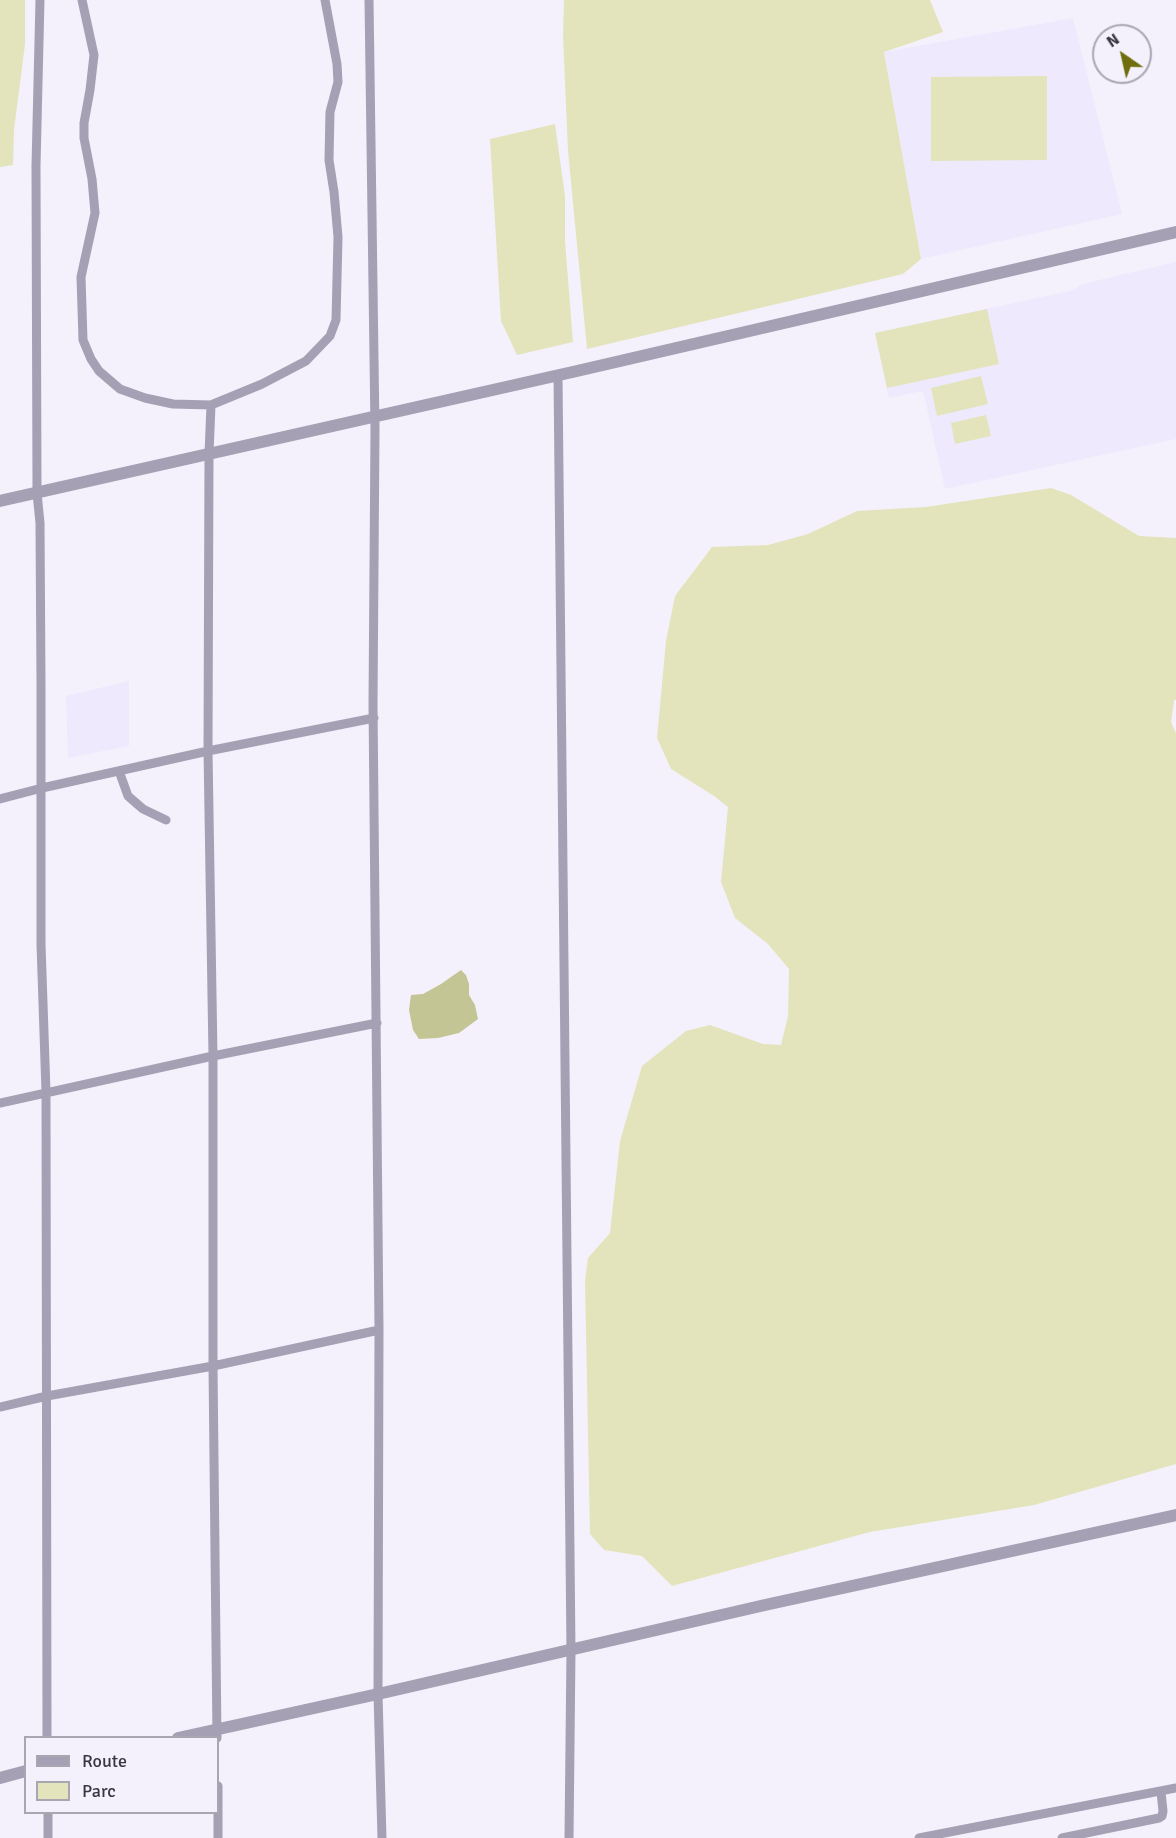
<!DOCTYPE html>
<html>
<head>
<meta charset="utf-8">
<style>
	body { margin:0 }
	#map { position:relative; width:1176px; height:1838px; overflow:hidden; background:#f4f1fc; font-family:Signika,sans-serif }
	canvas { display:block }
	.legend { position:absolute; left:24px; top:1736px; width:195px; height:78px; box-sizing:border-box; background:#f4f1fc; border:2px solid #a9a6b1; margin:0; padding:8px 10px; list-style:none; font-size:18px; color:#393641 }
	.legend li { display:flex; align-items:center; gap:12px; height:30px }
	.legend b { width:30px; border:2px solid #a9a6b1 }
	.north { position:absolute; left:1092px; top:24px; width:60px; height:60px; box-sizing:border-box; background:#f4f1fc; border:2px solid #a9a6b1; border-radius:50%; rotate:326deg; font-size:16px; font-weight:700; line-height:24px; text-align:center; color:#393641 }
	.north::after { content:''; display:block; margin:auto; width:21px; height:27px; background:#6f6d0e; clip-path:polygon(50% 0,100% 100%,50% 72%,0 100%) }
</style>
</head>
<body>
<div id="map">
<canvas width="1176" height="1838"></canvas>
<ul class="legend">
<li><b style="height:8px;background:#a6a0b4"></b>Route</li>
<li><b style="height:16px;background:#e3e4bc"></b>Parc</li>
</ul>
<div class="north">N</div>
</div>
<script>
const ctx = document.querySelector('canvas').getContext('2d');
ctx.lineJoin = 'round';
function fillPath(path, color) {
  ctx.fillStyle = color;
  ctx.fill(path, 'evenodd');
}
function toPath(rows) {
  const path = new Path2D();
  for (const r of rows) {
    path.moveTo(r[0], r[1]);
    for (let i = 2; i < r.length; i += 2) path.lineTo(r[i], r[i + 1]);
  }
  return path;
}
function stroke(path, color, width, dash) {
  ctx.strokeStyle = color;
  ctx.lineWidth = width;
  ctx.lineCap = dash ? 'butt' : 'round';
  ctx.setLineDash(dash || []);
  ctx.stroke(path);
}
const built = toPath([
	[1073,18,1122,214,921,259,884,52],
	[1176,262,1176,439,945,489,923,391,889,398,875,333,1074,290,1082,284],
	[129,681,129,746,68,758,66,696]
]);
const green = toPath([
	[0,0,25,0,25,44,14,130,13,165,0,167],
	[564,0,930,0,943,32,884,52,921,259,903,274,587,349,568,151,563,36],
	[1047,76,1047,160,931,161,931,77],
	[555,124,565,196,565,241,573,342,517,355,501,321,490,139],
	[987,309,999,364,887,388,875,333],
	[981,376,988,404,937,416,931,388],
	[986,415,991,436,955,444,951,423],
	[1051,488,1071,495,1139,536,1176,538,1176,699,1174,701,1171,722,1176,733,1176,1464,1034,1505,870,1532,672,1586,642,1556,604,1550,590,1534,585,1281,588,1258,610,1233,620,1141,642,1066,686,1031,710,1025,763,1044,781,1045,788,1016,789,969,768,944,735,918,721,882,728,807,714,796,671,769,657,738,666,641,675,596,712,547,768,545,808,534,857,511,926,507]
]);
const water = toPath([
	[461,970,466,975,469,984,469,995,475,1005,478,1019,459,1033,438,1038,419,1039,413,1030,409,1010,411,995,423,994,441,984]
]);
const minor = toPath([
	[40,0,36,166,37,493,40,523,41,684,41,944,46,1092,47,1738],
	[82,0,94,55,90,90,84,123,84,138,92,179,95,213,81,277,83,340,91,359,99,371,120,389,145,398,173,404,211,405,262,384,306,361,330,336,336,320,338,237,334,192,329,160,330,112,338,82,337,64,325,0],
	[369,0,375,429,373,704,379,1330,378,1694,382,1838],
	[558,376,571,1650,569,1838],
	[211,405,209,454,208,751,213,1056,213,1366,217,1738],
	[119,771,128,796,143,809,166,820],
	[0,799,42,788,208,751,374,718],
	[0,1103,213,1056,377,1023],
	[0,1407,47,1396,213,1366,379,1330],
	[218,1786,218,1838],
	[48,1812,48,1838],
	[919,1838,1176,1788],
	[1062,1838,1159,1818,1162,1816,1163,1811,1161,1792]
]);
const tertiary = toPath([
	[0,501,577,371,1176,232],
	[178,1738,378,1694,765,1605,1176,1515],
	[0,1778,26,1771]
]);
fillPath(built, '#efe9fd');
fillPath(green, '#e3e4bc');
fillPath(water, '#c4c594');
stroke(minor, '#a6a0b4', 9);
stroke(tertiary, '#a6a0b4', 12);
</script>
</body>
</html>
